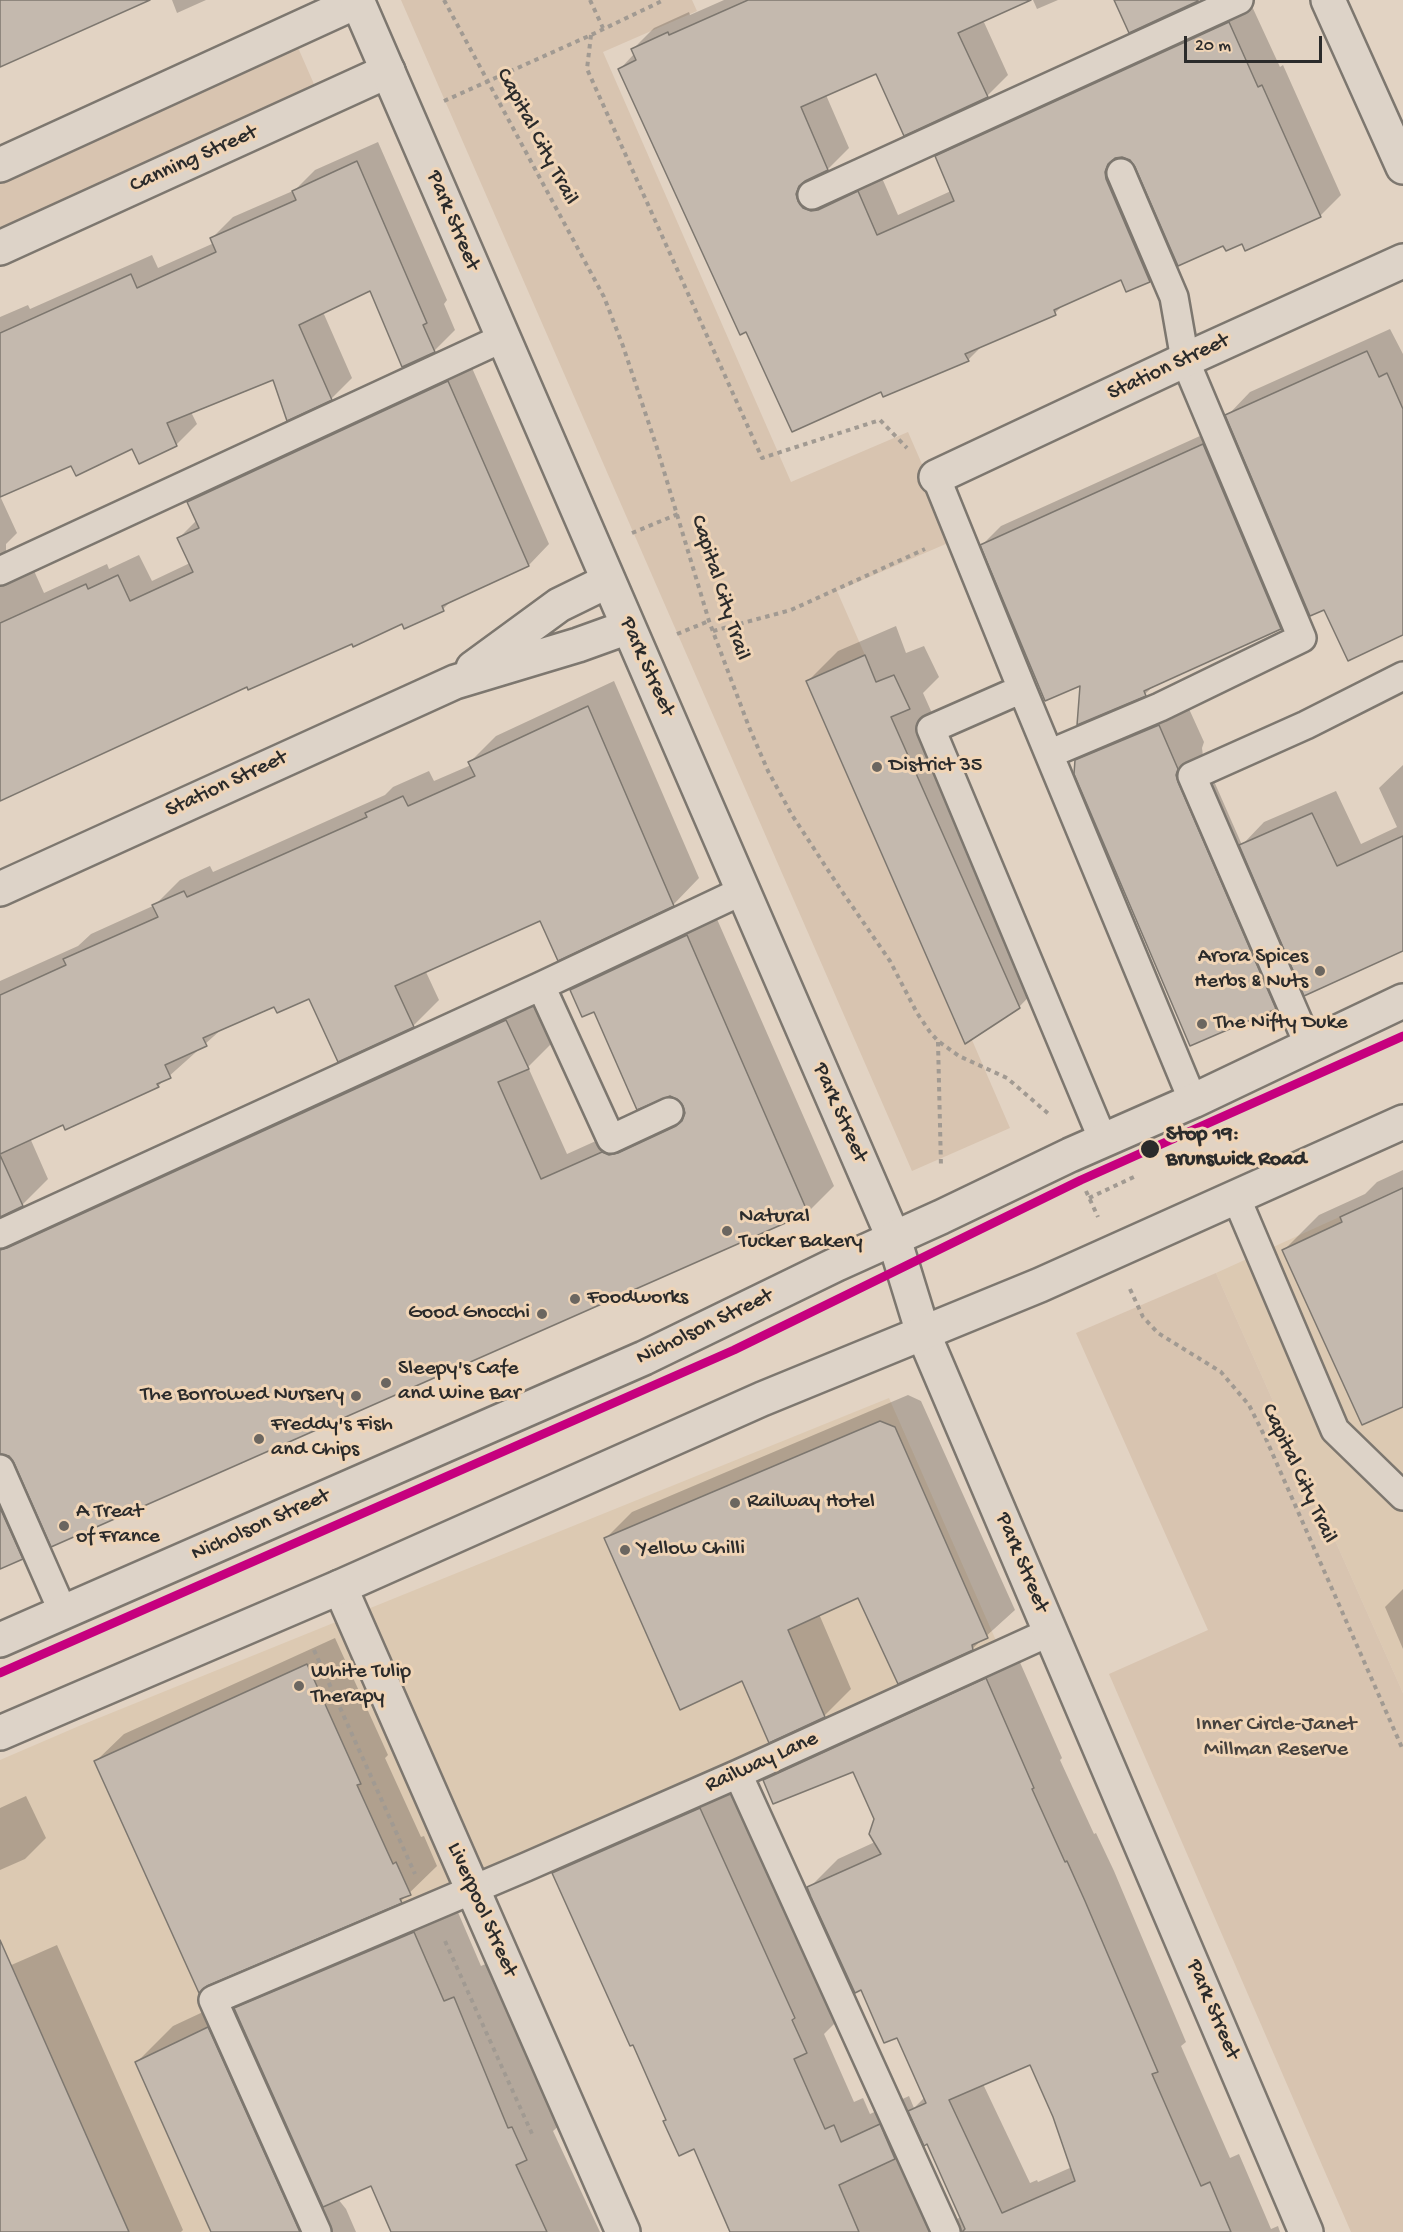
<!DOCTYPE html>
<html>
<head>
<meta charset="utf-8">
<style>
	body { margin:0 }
	#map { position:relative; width:1403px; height:2232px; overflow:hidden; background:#e2d3c3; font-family:"Gochi Hand",sans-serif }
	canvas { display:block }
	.scale { position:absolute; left:1184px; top:36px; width:138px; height:27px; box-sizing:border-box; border:3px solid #2b2b2b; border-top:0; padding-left:8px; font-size:18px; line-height:21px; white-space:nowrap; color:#2b2b2b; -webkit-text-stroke:4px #efd4b6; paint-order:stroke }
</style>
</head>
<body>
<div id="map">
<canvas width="1403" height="2232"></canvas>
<div class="scale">20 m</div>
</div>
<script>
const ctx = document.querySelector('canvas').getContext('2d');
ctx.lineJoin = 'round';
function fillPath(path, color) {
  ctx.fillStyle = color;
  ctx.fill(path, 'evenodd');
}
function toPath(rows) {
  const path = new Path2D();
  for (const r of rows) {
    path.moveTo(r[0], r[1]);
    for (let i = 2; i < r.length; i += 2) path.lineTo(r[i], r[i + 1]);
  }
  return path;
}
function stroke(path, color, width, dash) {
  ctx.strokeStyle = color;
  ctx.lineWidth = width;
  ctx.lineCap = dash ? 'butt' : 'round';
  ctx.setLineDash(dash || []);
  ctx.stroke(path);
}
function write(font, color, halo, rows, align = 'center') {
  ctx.font = font + ' "Gochi Hand",sans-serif';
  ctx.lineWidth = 6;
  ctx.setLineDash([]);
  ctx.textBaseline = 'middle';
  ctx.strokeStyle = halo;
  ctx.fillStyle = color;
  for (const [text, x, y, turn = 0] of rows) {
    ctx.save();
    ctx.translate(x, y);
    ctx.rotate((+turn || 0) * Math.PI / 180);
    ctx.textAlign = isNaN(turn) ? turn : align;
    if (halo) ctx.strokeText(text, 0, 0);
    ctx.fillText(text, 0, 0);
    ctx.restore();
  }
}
const built = toPath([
	[1403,1188,1403,1693,1216,1273],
	[889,1398,998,1645,199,1995,305,2232,0,2232,0,1760,79,1726]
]);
const green = toPath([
	[401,0,692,0,697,11,603,52,791,482,908,432,955,540,837,591,865,655,806,681,964,1043,972,1040,1010,1128,912,1171],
	[296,43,317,91,0,236,0,179],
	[1216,1273,1403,1693,1403,2232,1351,2232,1109,1674,1208,1630,1076,1333]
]);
const shadow = toPath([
	[172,0,206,0,177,13],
	[724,0,1028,0,983,20,1008,75,987,96,877,72,826,95,849,148,828,169,817,174,819,181,879,171,898,215,951,191,937,157,958,135,1250,2,1280,67,1283,65,1341,195,1320,216,1242,242,1224,244,1127,157,1171,259,1149,280,1127,290,1122,279,1064,304,1055,313,984,344,968,360,746,330,620,69,635,53,633,49,654,28,689,12,690,15],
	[1033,0,1058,0,1037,9],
	[378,142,447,300,444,304,455,330,434,351,371,289,323,312,352,378,331,399,274,378,191,412,197,424,176,445,133,447,72,464,0,495,0,317,28,305,30,309,152,255,158,268,214,243,212,238,233,217,295,190,315,170],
	[1390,329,1403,354,1403,634,1324,608,1227,416,1250,392],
	[469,361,549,544,529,565,453,599,443,609,402,622,247,685,0,799,0,496,17,533,6,544,6,556,31,564,44,593,107,564,109,569,139,555,152,581,190,563,179,538,197,520,189,502,210,481],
	[1222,426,1299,609,1280,628,1157,683,1145,694,1079,723,1082,683,982,545,1001,526],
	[896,626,906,653,924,646,939,677,923,693,1049,976,1019,1007,808,681,838,651],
	[614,681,699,878,673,905,541,919,426,972,439,1000,413,1026,310,997,274,1005,223,1028,158,1086,64,1123,30,1138,48,1179,22,1205,11,1211,11,1214,17,1221,532,995,554,1041,528,1067,567,1154,629,1126,645,1128,686,1109,685,1105,595,1010,572,990,598,964,713,910,834,1186,808,1212,52,1545,47,1533,22,1558,0,1568,0,981,78,946,91,934,155,905,180,880,210,866,213,872,385,795,393,787,429,771,434,781,471,765,470,762,496,736],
	[1185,700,1204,742,1202,748,1203,756,1242,845,1264,822,1336,791,1361,844,1397,827,1379,788,1403,765,1403,949,1300,982,1275,1007,1076,761,1103,734],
	[1403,1170,1403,1405,1284,1250,1319,1215,1365,1194,1377,1182],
	[908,1395,921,1401,1015,1610,973,1648,859,1596,819,1614,851,1689,824,1716,743,1679,605,1539,632,1512],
	[1403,1589,1403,1649,1385,1607],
	[335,1638,388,1755,385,1758,421,1837,424,1836,437,1866,401,1901,96,1761,124,1734],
	[1015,1651,1062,1758,1060,1760,1094,1834,1096,1833,1114,1871,1186,2042,1181,2046,1230,2158,1239,2154,1271,2229,1278,2226,1280,2232,731,2232,694,2147,665,2121,667,2119,554,1873,583,1844,729,1780,823,1988,821,1991,835,2023,824,2034,854,2102,863,2098,870,2114,909,2096,914,2108,925,2097,898,2036,861,1988,809,1888,838,1859,875,1842,875,1819,854,1770,765,1780,794,1751],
	[1031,2063,1054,2117,1072,2167,1038,2182,1037,2180,1030,2183,983,2084],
	[920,2132,928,2142,961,2217,932,2231,898,2154],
	[26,1796,46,1838,25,1859,0,1870,0,1808],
	[451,1896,481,1966,490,1962,563,2122,553,2131,600,2232,393,2232,372,2184,338,2199,346,2209,356,2232,212,2232,137,2062,173,2026],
	[57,1945,183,2230,181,2232,5,2232,0,2222,0,1970]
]);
const building = toPath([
	[0,0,150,0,0,67,0,0],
	[748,0,1031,0,958,33,988,97,904,136,876,74,801,107,828,170,805,181,799,186,796,194,798,201,803,208,811,211,818,210,858,191,877,235,954,201,935,156,1229,22,1258,87,1262,85,1321,217,1245,251,1242,244,1226,251,1223,246,1178,266,1135,167,1130,160,1122,157,1115,158,1108,164,1105,172,1106,179,1150,282,1126,292,1121,280,1054,310,1056,315,965,354,969,361,883,397,881,392,792,432,746,332,740,335,618,69,636,60,631,49,668,32,669,35,748,0],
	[1114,0,1198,0,1198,1,1129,33,1114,0],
	[357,161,427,323,423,325,435,352,402,367,370,291,299,325,332,400,287,421,273,380,167,423,177,446,139,464,132,449,76,476,71,466,0,497,0,333,131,274,137,288,216,252,210,238,296,200,292,191,357,161],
	[1367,351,1379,377,1387,373,1403,409,1403,635,1348,661,1324,610,1310,616,1225,415,1367,351],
	[448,381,529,566,442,606,444,611,404,629,402,624,353,647,352,644,248,690,247,687,0,801,0,623,86,584,88,589,118,575,130,601,193,572,177,538,199,528,187,502,448,381],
	[1203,444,1281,629,1144,691,1146,696,1077,725,1080,686,1045,701,980,545,1203,444],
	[865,655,876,682,894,675,910,709,891,717,1020,1008,965,1044,806,681,865,655],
	[588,706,674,906,558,961,540,921,395,986,414,1027,338,1062,309,999,277,1013,274,1007,203,1038,207,1046,165,1065,171,1078,157,1084,159,1087,65,1130,63,1125,0,1154,0,995,66,965,63,959,158,917,152,905,184,891,187,897,367,817,365,813,403,796,408,806,475,776,468,762,588,706],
	[1159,725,1178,769,1176,775,1178,782,1276,1009,1190,1046,1074,774,1075,760,1159,725],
	[1312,813,1337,866,1403,836,1403,951,1304,996,1239,845,1312,813],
	[687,935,808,1213,51,1547,14,1463,9,1456,0,1454,0,1250,7,1248,506,1020,529,1069,498,1082,541,1179,602,1152,609,1155,618,1153,676,1126,682,1121,685,1113,683,1106,678,1100,670,1096,637,1110,594,1012,582,1017,570,990,687,935],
	[0,1155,23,1206,0,1217,0,1155],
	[1403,1188,1403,1407,1362,1425,1282,1250,1342,1222,1340,1217,1403,1188],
	[880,1421,895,1427,988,1638,972,1645,973,1650,898,1684,858,1598,788,1630,825,1717,769,1743,742,1681,680,1710,604,1538,880,1421],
	[0,1508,23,1559,0,1569,0,1508],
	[307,1664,361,1784,357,1785,393,1864,396,1862,411,1895,400,1899,402,1903,207,1986,199,1993,94,1761,307,1664],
	[986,1678,1034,1788,1032,1789,1065,1862,1067,1861,1085,1901,1158,2072,1152,2074,1201,2186,1210,2182,1231,2232,962,2232,965,2229,927,2144,924,2146,908,2111,926,2103,897,2038,884,2043,861,1990,855,1993,811,1897,807,1887,881,1854,869,1834,874,1819,853,1772,773,1804,763,1780,986,1678],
	[1030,2065,1053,2117,1075,2181,1002,2213,949,2100,1030,2065],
	[700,1808,795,2018,792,2020,807,2053,794,2059,825,2129,834,2125,841,2142,880,2124,895,2159,839,2185,859,2232,730,2232,694,2149,679,2156,663,2121,666,2120,633,2045,630,2046,552,1873,700,1808],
	[414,1932,444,2001,454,1997,508,2128,512,2127,527,2160,516,2165,547,2232,391,2232,371,2186,323,2207,234,2008,414,1932],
	[0,1940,129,2232,0,2232,0,1940],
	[208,2027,300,2232,211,2232,135,2062,208,2027]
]);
const path = toPath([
	[444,0,604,297,623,346,657,448,709,621,749,727,768,771,792,815,841,890,890,961,917,1013,930,1032,938,1041,959,1056,1007,1078,1051,1116],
	[590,0,603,28],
	[591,35,587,69,762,458,880,420,907,448],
	[444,101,591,35,664,0],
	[632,533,678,514],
	[713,631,791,610,925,549],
	[677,634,709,621],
	[938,1042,941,1167],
	[1086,1191,1098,1217],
	[1089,1198,1136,1176],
	[1130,1289,1143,1317,1158,1333,1221,1372,1249,1405,1266,1439,1403,1750],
	[314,1650,415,1874],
	[445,1941,533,2136]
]);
const lane = toPath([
	[812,195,1239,0],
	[936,477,1022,689,1193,1101],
	[0,571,503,338],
	[1022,689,931,729,1103,1140],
	[1049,754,1160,707,1302,638,1185,360,1174,297,1121,173],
	[541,986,611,1139,669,1112],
	[1309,1046,1192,776,1306,725,1403,676],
	[1236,1197,1335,1430,1403,1496],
	[0,1234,541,986,742,891],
	[0,1469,63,1612],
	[738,1774,946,2232],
	[317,2232,213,2000,526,1867,738,1774,1050,1632]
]);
const street = toPath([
	[0,165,358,1],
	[0,248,388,71],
	[936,477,1185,360,1403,261],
	[473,668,559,605,608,581],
	[0,889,455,682,578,645,628,627],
	[923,1333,1306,2232],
	[340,1587,623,2232]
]);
const secondary = toPath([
	[357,0,894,1239,923,1333]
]);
const primary = toPath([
	[1328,0,1403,167],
	[0,1640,644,1358,837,1264,941,1217,1070,1155,1193,1101,1403,1001],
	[0,1733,340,1587,762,1399,1040,1285,1403,1122]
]);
const tram1 = toPath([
	[0,1673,734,1350,1081,1180,1403,1036]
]);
const markers = [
	[877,767,6,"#6b6660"],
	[1320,971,6,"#6b6660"],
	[1202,1024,6,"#6b6660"],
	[1150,1149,10,"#2b2b2b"],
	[727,1231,6,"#6b6660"],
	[575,1299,6,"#6b6660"],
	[542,1314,6,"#6b6660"],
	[386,1383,6,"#6b6660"],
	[356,1396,6,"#6b6660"],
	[259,1439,6,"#6b6660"],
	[735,1503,6,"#6b6660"],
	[64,1526,6,"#6b6660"],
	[625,1550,6,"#6b6660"],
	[299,1686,6,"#6b6660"]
];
const streetNames = [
	["Capital City Trail",536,137,62],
	["Canning Street",194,160,-24],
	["Park Street",452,221,67],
	["Station Street",1169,368,-25],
	["Capital City Trail",719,588,72],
	["Park Street",646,667,66],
	["Station Street",227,785,-25],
	["Park Street",839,1113,66],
	["Nicholson Street",705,1328,-26],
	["Capital City Trail",1298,1474,65],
	["Nicholson Street",261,1526,-24],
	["Park Street",1021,1563,67],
	["Railway Lane",762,1763,-24],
	["Liverpool Street",481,1910,66],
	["Park Street",1212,2010,67]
];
const poiNames = [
	["District 35",889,767],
	["Arora Spices",1308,958,"right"],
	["Herbs & Nuts",1308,983,"right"],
	["The Nifty Duke",1214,1024],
	["Natural",739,1218],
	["Tucker Bakery",739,1243],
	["Foodworks",587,1299],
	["Good Gnocchi",530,1314,"right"],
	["Sleepy's Cafe",398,1370],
	["and Wine Bar",398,1395],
	["The Borrowed Nursery",344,1396,"right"],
	["Freddy's Fish",271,1426],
	["and Chips",271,1451],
	["Railway Hotel",747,1503],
	["A Treat",76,1513],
	["of France",76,1538],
	["Yellow Chilli",637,1550],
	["White Tulip",311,1673],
	["Therapy",311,1698]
];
const stopNames = [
	["Stop 19:",1166,1136],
	["Brunswick Road",1166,1161]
];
const parkNames = [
	["Inner Circle-Janet",1276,1726],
	["Millman Reserve",1276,1751]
];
fillPath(built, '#dcc9b2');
fillPath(green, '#d8c4b0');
fillPath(shadow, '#0003');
fillPath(building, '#c4b9ae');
stroke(building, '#7d776f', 1.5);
stroke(lane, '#7d776f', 32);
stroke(street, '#7d776f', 38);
stroke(secondary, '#7d776f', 38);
stroke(primary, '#7d776f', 38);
stroke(path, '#a19a92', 4, [4.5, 4.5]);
stroke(lane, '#ddd3c8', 27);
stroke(street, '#ddd3c8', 33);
stroke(secondary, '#ddd3c8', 33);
stroke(primary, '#ddd3c8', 33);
stroke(tram1, '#c6007e', 9);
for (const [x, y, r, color] of markers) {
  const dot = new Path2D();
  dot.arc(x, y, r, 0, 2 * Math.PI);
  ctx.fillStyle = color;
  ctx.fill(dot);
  stroke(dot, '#efd4b6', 2);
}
write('22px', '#2b2b2b', '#efd4b6', streetNames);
write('22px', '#2b2b2b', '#efd4b6', poiNames, 'left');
write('bold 22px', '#2b2b2b', '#efd4b6', stopNames, 'left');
write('22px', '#44403d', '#efd4b6', parkNames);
</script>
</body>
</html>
